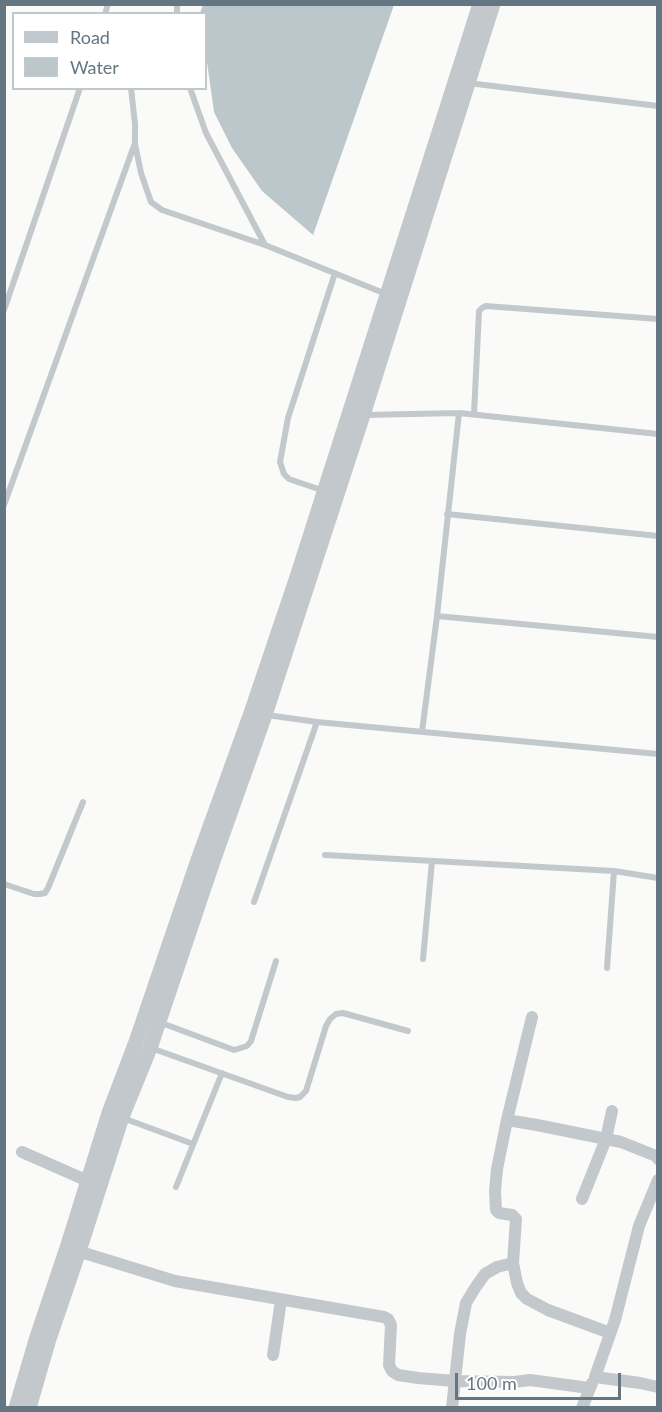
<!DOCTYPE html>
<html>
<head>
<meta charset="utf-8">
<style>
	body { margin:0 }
	#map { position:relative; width:662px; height:1412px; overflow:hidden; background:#fafaf8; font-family:Lato,sans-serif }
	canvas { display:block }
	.frame { position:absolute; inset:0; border:6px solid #657683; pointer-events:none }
	.legend { position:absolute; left:12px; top:12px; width:195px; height:78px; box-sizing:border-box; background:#fff; border:2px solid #c1c8cd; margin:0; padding:8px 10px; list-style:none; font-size:18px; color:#657683 }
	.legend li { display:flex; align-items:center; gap:12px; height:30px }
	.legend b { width:30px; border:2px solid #c1c8cd }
	.scale { position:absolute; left:455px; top:1373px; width:166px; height:27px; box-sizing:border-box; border:3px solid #657683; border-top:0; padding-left:8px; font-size:18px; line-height:21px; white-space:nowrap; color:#657683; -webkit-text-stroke:4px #fff; paint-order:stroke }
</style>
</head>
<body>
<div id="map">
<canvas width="662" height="1412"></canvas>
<div class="frame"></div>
<ul class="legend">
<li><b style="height:8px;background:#c3c8cc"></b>Road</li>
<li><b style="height:16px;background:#bbc7cb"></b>Water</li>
</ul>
<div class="scale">100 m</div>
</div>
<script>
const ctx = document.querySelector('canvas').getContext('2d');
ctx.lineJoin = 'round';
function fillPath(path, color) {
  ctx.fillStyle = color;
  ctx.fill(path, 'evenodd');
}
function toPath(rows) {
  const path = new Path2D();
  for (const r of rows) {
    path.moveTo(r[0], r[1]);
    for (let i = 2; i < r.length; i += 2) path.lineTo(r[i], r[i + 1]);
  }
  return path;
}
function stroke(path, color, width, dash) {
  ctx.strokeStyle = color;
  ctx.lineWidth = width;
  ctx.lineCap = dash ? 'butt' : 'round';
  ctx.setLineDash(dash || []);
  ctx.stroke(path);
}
const water = toPath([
	[203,5,394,5,313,235,262,191,232,148,214,112,206,55,206,14,200,13]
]);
const service = toPath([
	[105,14,108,4],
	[177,14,177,4],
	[468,83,658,106],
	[190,88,206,133,265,245],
	[135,144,141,173,151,202,162,210,265,245,386,294],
	[4,310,80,88],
	[474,414,479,311,482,308,486,306,658,319],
	[364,415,459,413],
	[324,491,289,479,284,474,280,462,288,418,335,273],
	[4,505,135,143,135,124,131,88],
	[447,514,658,536],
	[437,616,658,637],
	[267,715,317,722,658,754],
	[422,732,437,616,459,413,658,434],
	[325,855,614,871,658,878],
	[4,884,34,894,40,894,45,893,48,888,83,802],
	[254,902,317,722],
	[423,959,432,861],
	[607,968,614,871],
	[159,1022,234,1050,247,1046,251,1041,276,961],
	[151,1048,288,1097,296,1098,300,1097,306,1091,326,1026,330,1019,336,1014,343,1013,408,1031],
	[123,1118,193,1144],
	[176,1187,222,1073]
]);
const minor = toPath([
	[507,1120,537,1125,621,1142,656,1156,658,1159],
	[22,1152,88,1181],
	[658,1180,639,1226,615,1320,595,1377,640,1383,658,1387],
	[582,1199,606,1139,612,1111],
	[71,1249,175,1281,384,1317,388,1319,391,1325,389,1365,392,1371,398,1375,418,1378,455,1381,514,1382,530,1380,589,1388],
	[513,1263,517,1283,521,1293,527,1299,548,1310,610,1333],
	[273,1355,281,1300],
	[452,1408,460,1334,466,1303,475,1288,485,1274,497,1267,513,1263,516,1219,512,1215,499,1213,496,1210,495,1191,497,1169,507,1120,532,1017],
	[582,1408,592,1383]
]);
const tertiary = toPath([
	[16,1408,36,1340,67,1248,109,1113,136,1042,198,860,251,713,298,574,480,4],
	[29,1408,49,1339,79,1251,122,1117,150,1048,212,864,265,715,363,415,493,4]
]);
fillPath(water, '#bbc7cb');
stroke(service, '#c3c8cc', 6);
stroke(minor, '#c3c8cc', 12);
stroke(tertiary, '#c3c8cc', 15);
</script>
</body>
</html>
